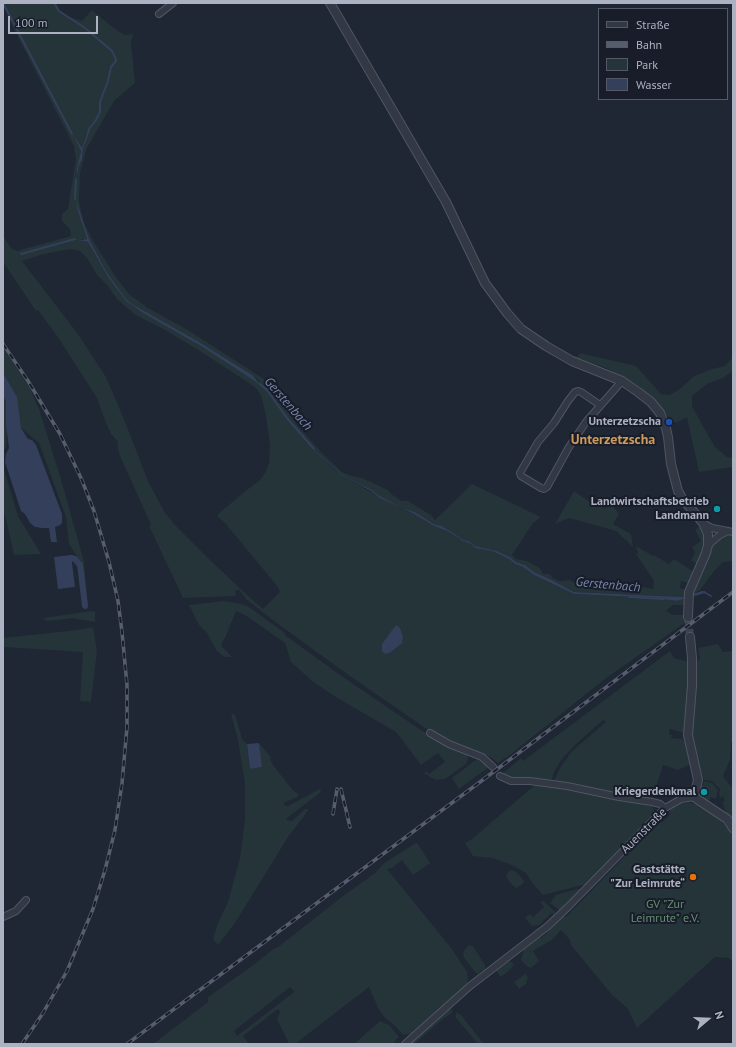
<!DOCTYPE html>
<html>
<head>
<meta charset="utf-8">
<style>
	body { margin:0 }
	#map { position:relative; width:736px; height:1047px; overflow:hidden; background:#1f2634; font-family:"PT Sans",sans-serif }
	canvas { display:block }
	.frame { position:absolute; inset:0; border:4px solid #acb2c2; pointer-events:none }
	.legend { position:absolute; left:598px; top:8px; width:130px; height:92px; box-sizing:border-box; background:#181d29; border:1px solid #535966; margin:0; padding:5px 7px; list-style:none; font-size:12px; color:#acb2c2 }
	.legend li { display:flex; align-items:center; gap:8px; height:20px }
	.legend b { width:20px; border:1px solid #535966 }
	.north { position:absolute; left:688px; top:999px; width:40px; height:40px; -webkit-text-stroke:3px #181d29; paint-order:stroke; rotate:71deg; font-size:11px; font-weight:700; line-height:16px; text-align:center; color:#acb2c2 }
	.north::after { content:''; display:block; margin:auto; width:14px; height:18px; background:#acb2c2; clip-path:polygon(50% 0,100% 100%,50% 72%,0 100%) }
	.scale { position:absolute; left:8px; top:16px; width:90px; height:18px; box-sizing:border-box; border:2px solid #acb2c2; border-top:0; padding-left:5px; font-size:12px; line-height:14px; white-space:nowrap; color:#acb2c2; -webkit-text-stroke:3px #181d29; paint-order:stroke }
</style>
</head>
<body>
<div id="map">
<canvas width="736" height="1047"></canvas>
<div class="frame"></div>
<ul class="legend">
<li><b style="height:5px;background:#323844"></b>Straße</li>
<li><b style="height:5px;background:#565d6d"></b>Bahn</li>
<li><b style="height:11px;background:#243438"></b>Park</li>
<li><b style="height:11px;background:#333f5b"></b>Wasser</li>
</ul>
<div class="north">N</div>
<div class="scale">100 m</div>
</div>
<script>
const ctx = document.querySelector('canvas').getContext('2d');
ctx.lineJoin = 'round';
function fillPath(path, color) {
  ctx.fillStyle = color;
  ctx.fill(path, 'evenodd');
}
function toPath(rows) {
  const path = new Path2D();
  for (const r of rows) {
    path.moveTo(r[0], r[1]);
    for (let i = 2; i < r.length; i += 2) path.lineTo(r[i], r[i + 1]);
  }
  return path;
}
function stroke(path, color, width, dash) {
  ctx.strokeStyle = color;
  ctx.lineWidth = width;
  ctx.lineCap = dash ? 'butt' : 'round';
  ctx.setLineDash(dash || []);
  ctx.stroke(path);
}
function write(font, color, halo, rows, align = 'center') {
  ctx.font = font + ' "PT Sans",sans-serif';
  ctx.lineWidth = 4;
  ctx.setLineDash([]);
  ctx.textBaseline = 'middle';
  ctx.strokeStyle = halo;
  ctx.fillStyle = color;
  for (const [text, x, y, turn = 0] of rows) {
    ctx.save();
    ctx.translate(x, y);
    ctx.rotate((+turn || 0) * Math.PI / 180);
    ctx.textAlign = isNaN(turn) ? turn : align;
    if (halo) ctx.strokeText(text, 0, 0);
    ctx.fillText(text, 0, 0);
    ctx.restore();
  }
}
const green = toPath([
	[3,3,56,3,60,11,67,16,82,21,92,10,115,29,125,35,133,34,131,43,135,83,114,101,87,148,80,173,79,202,84,223,92,239,115,276,129,294,148,308,188,330,267,381,297,425,322,453,342,472,352,476,362,478,388,490,391,494,402,501,408,501,431,515,435,520,472,484,541,517,533,523,512,555,516,559,527,561,540,568,543,574,550,574,553,578,560,581,569,580,580,585,593,586,613,586,629,584,653,589,654,581,636,554,638,553,636,546,653,556,654,555,669,564,674,559,694,572,689,583,681,581,680,588,684,589,684,591,685,592,685,597,683,597,574,592,552,580,534,572,525,565,516,562,510,557,497,551,475,546,469,541,463,540,458,536,442,526,434,524,415,512,402,508,380,496,372,490,344,476,315,449,317,453,334,469,351,481,402,509,414,514,434,526,447,531,459,538,462,541,469,543,472,545,492,551,509,559,515,564,523,567,534,575,574,594,655,598,677,601,685,599,684,605,673,605,666,611,673,615,683,615,685,617,686,622,605,679,511,754,498,763,492,758,431,732,347,674,274,621,246,599,239,590,235,591,236,596,183,598,149,526,151,525,120,456,118,449,118,442,111,434,106,423,97,398,57,336,38,310,36,311,3,262,3,236,12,249,17,251,71,236,70,229,62,221,62,214,68,209,76,159,74,146,18,37,3,6],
	[88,132,88,136,83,149,82,159,79,165,77,179,76,175,81,151,73,135,82,148],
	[75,198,89,239,106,271,126,299,132,304,210,349,258,380,260,383,188,338,143,313,126,301,108,277,88,242,74,239,87,240],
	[70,249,80,251,87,258,97,275,107,285,117,299,134,314,167,331,203,353,249,383,256,388,261,396,266,416,270,445,269,463,265,473,260,480,247,490,218,514,218,517,225,523,278,587,280,592,263,609,246,594,208,558,175,525,165,513,148,481,126,424,106,377,78,334,22,261,40,255],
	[3,348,30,388,39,409,61,479,84,562,88,604,86,603,83,571,80,561,69,544,66,517,39,443,21,428,7,432,6,446,3,453],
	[580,353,636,366,661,394,669,395,680,389,694,376,712,369,725,366,733,357,733,371,723,378,707,384,692,396,692,406,699,419,715,447,727,457,733,458,733,467,699,472,687,417,678,422,673,422,651,398,640,387,606,368,576,358],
	[3,466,18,516,41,554,14,555,6,519,3,511],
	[574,491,594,505,598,503,605,509,610,502,619,514,613,524,631,534,633,547,616,531,569,518,555,524],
	[700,526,705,538,705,547,699,561,696,563,691,561,695,552,692,547,701,541,695,530],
	[728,534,733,534,733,561,723,562,715,570,700,590,692,595,696,580,711,547,719,539],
	[224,601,242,604,249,607,285,633,285,635,343,677,412,724,436,740,467,752,468,759,466,764,445,779,436,780,430,777,424,773,426,771,429,774,445,762,438,753,421,765,396,732,334,696,312,681,291,662,285,643,245,615,236,611,226,636,221,645,232,657,224,657,216,650,207,633,199,625,189,605],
	[92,611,95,612,95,622,76,619,75,618,46,621,43,618],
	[93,627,97,651,91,702,80,701,83,652,3,647,3,638,77,630],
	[718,644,723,652,732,651,733,656,733,741,731,742,730,760,723,776,733,789,733,817,727,815,722,802,725,801,723,796,720,798,719,794,720,789,712,781,704,780,693,749,691,727,695,697,696,663,700,658,698,648],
	[670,651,674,658,689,662,685,733,670,729,669,730,669,734,672,735,671,738,683,739,683,741,686,742,691,764,678,770,663,765,652,800,623,795,554,781,560,768,572,751,606,722,603,720,574,746,562,759,553,774,552,780,513,778,504,776,502,774,521,758,523,761],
	[231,714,234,714,237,721,242,739,247,744,250,769,261,767,259,743,271,757,270,759,273,765,292,789,299,795,297,797,284,803,284,805,288,806,320,789,321,792,287,818,287,820,292,821,305,809,308,809,308,811,288,837,235,923,218,945,213,939,217,925,228,902,240,858,245,818,245,784,238,740],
	[480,759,486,762,489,767,459,789,452,778,474,761],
	[704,781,712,783,718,790,716,799,711,797,708,802,701,797,700,788,701,785,703,785],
	[536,784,651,805,656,813,587,884,543,895,533,884,526,873,512,865,492,858,473,856,465,843,472,839],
	[688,802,701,806,710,812,721,821,733,834,733,963,729,958,715,957,637,1028,628,1009,612,995,571,945,570,940,561,930,553,939,533,951,539,961,531,968,528,967,521,960,524,949,538,938,541,938,547,933,563,915,566,917,659,821,662,822,669,816,670,809,676,805],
	[416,843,418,844,430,863,413,875,402,860,392,868,387,869,452,949,467,972,468,979,467,985,412,1033,403,1035,392,1023,385,1018,379,1010,369,987,295,1044,289,1044,277,1019,280,1012,278,1009,243,1036,249,1044,153,1044,208,1002,208,997,252,966,272,950,278,947,343,896,375,873,384,863],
	[290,987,294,992,237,1036,234,1031],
	[510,870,515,871,520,876,524,881,523,884,516,888,510,883,506,875],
	[577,889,582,889,560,911,550,903,556,895],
	[544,901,555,912,555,915,539,929,534,930,534,929,539,928,554,914,552,913,539,925,532,926,525,918,530,914,533,917,544,907,540,902],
	[469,945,473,946,485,965,485,970,482,970,479,972,480,974,476,973,465,959,463,955,464,950],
	[509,961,511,962,514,964,511,969,501,977,496,971],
	[525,974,528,977,526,984,519,989,514,982],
	[450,1009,452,1010,452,1013,443,1019,414,1044,409,1044],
	[456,1012,461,1015,484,1044,478,1044,456,1018],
	[380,1021,389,1025,399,1037,395,1040,394,1044,354,1044]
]);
const water = toPath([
	[88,131,88,136,83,149,82,159,79,165,76,182,77,168,81,151,72,133,82,148],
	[75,197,89,239,106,271,126,299,132,304,199,342,252,375,261,385,201,346,143,313,126,301,108,277,88,242,73,239,83,240,87,239,78,211],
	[3,373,17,397,21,428,28,439,32,440,36,445,62,514,62,523,60,525,55,527,57,542,51,542,49,528,42,528,35,527,30,523,25,514,21,511,5,462,6,454,9,448,6,425,6,401,3,395],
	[313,448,344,476,372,490,380,496,402,508,415,512,434,524,442,526,458,536,463,540,469,541,475,546,497,551,510,557,516,562,525,565,534,572,552,580,574,592,683,597,702,591,705,591,705,593,677,601,655,598,574,594,534,575,523,567,515,564,509,559,492,551,476,548,469,543,462,541,459,538,447,531,434,526,414,514,380,498,371,491,343,476,317,453],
	[71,555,75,587,58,589,54,557],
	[396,625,400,628,403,637,402,643,391,652,386,654,384,653,382,651,382,644],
	[259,743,262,767,250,769,247,744]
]);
const stream = toPath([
	[3,3,72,134],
	[54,3,59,11,85,28,112,51,115,57,116,61,111,67,108,81,100,102,100,112,96,120,89,129,88,133],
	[75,199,76,180],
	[21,254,75,239],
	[260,384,267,390,287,418,314,449],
	[704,592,711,596],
	[629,597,664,599]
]);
const canal = toPath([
	[71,558,75,559,80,565,85,606]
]);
const minorTunnel = toPath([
	[493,767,500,776]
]);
const tertiaryTunnel = toPath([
	[688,617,690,637]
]);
const minor = toPath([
	[159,14,173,3],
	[600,405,581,392,578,391,575,392,568,401,554,423,538,442,520,473,521,476,541,488,544,489,547,487,569,447,586,422,622,381],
	[703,523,712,528,733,532],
	[708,545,720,535,728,531],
	[430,733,449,744,482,757,493,767],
	[500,776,511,781,530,781,567,786,619,797,652,802,660,804,665,808],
	[3,917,16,911,26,900],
	[405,1044,470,986,548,926,569,906,665,808,681,799,694,797]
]);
const tertiary = toPath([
	[330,3,446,202,485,283,507,313,521,329,546,346,572,361,622,381,638,392,651,402,660,413,666,428,668,437,671,464,678,491,682,498,703,523,708,534,708,545,706,553,689,592,688,617],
	[690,637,692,658,692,686,688,735,698,780,694,797,727,819,733,828]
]);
const rail = toPath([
	[3,344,28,381,60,434,81,478,94,511,109,562,118,601,122,632,127,685,127,727,122,783,115,830,105,870,93,909,67,971,43,1013,22,1044],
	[341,789,350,827],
	[333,814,337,789],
	[127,1044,480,782,733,592]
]);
const markers = [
	[669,422,4,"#1a4fb4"],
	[717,509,4,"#0f9aa8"],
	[704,792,4,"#0f9aa8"],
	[693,877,4,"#e8710a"]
];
const poiNames = [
	["Unterzetzscha",661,422],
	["Landwirtschaftsbetrieb",709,502],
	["Landmann",709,516],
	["Kriegerdenkmal",696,792],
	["Gaststätte",685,870],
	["\"Zur Leimrute“",685,884]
];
const streetNames = [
	["Auenstraße",644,831,-45]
];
const parkNames = [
	["GV \"Zur",665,905],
	["Leimrute\" e.V.",665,919]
];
const waterNames = [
	["Gerstenbach",288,404,49],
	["Gerstenbach",608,585,5]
];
const quarterNames = [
	["Unterzetzscha",613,440]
];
fillPath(green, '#243438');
fillPath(water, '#333f5b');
stroke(stream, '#333f5b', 2);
stroke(canal, '#333f5b', 6);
stroke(minorTunnel, '#3b4250', 6, [6, 3]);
stroke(tertiaryTunnel, '#3b4250', 8, [8, 4]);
stroke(minor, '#505563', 8);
stroke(tertiary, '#505563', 10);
stroke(minor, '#323844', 6);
stroke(tertiary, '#323844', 8);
stroke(rail, '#565d6d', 3.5);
stroke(rail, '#181d29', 2, [6]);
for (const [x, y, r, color] of markers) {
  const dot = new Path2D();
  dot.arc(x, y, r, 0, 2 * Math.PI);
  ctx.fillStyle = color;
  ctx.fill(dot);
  stroke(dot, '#181d29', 1.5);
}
write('bold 12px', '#acb2c2', '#181d29', poiNames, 'right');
write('12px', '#acb2c2', '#181d29', streetNames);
write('12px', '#669075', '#181d29', parkNames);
write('italic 13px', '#7586aa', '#181d29', waterNames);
write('bold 14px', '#cd9b5c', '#181d29', quarterNames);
</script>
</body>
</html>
